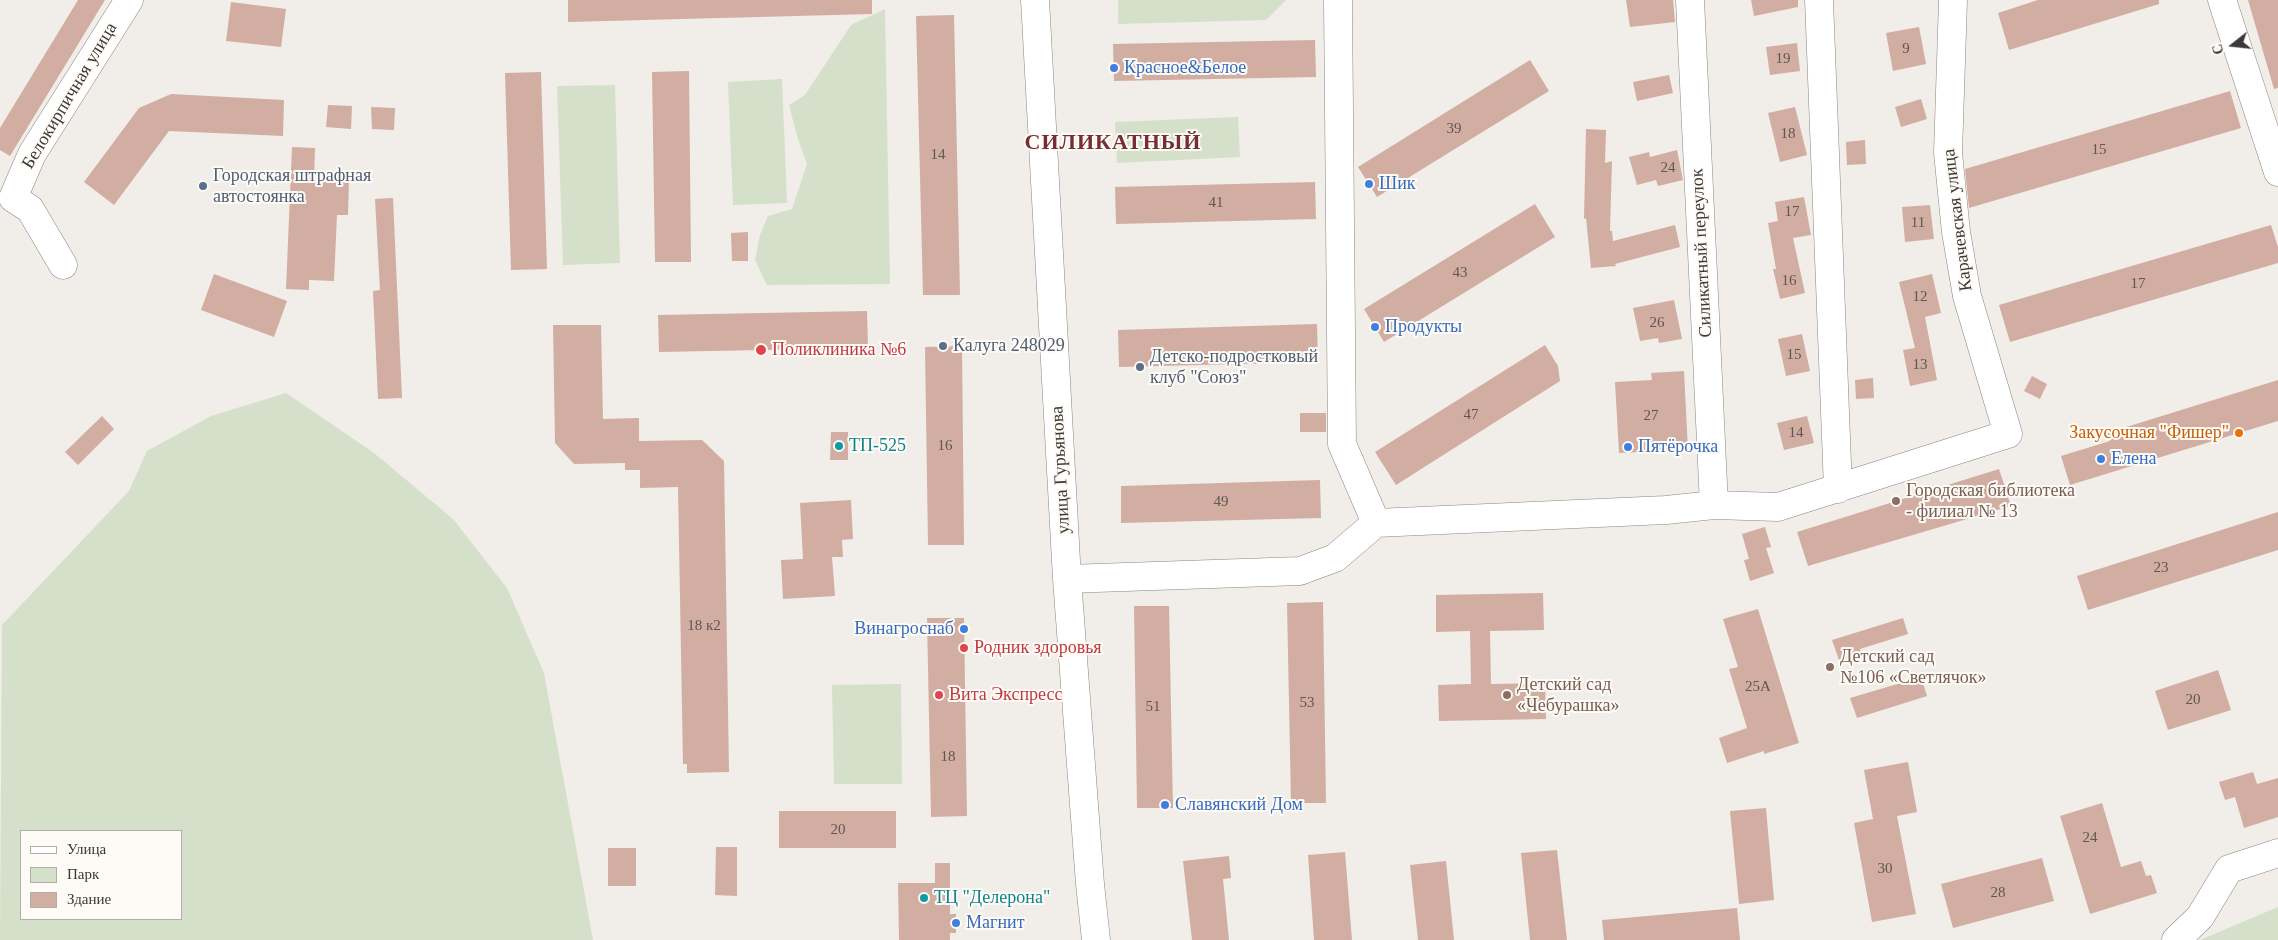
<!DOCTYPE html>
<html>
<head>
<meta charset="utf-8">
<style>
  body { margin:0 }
  #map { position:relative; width:2278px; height:940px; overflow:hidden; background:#f1ede9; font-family:"Times New Roman",serif }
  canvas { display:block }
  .legend { position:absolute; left:20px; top:830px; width:162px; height:90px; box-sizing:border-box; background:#fefbf6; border:1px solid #b0adaa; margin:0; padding:6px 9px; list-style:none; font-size:15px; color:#3a3937 }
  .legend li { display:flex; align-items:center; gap:10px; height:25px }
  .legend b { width:25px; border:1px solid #b0adaa }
  .north { position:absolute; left:2208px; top:20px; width:50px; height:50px; -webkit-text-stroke:4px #fefbf6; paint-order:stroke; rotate:254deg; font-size:14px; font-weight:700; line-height:20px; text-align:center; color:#3a3937 }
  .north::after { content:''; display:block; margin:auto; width:18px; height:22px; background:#3a3937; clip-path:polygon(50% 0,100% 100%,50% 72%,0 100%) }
</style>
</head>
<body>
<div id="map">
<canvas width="2278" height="940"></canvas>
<ul class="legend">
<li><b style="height:6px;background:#fff"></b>Улица</li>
<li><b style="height:14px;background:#d4e0c9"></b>Парк</li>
<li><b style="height:14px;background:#d1aea1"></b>Здание</li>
</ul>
<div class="north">С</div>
</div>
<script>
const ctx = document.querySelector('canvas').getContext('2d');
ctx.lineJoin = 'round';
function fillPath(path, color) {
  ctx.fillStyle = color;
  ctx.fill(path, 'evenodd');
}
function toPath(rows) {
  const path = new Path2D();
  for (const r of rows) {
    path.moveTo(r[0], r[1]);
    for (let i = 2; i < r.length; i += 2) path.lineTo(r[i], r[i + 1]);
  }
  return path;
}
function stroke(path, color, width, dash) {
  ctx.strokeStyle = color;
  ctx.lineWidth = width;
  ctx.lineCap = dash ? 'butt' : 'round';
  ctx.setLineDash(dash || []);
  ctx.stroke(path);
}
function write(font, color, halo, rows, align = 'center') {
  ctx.font = font + ' "Times New Roman",serif';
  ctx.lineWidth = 4;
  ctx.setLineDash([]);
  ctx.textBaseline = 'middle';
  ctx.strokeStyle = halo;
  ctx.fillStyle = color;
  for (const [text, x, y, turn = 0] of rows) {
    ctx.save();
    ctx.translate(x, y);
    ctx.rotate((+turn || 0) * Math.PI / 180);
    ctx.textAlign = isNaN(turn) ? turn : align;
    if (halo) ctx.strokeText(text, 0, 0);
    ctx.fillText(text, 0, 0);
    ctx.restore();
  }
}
const green = toPath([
  [1118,0,1286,0,1266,20,1118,24],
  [885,9,890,284,767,285,755,260,760,235,768,216,792,209,807,164,797,136,789,105,805,95,851,25],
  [782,79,787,203,733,205,728,82],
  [615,85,620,263,563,265,557,86],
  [1238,117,1240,157,1117,163,1115,122],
  [286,393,374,453,453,519,507,588,544,673,593,940,0,940,2,625,129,491,147,451,211,416],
  [21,831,181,831,181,919,21,919],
  [901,684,902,784,834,784,832,685],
  [2278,907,2278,940,2200,940]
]);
const building = toPath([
  [78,0,105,0,10,156,0,150,0,128],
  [568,0,872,0,872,14,568,22],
  [1626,0,1673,0,1675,22,1630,27],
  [1751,0,1798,0,1798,7,1754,16],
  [2038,0,2159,0,2159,4,2009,50,1998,13],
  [2248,0,2278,0,2278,88,2274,89],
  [231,2,286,9,281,47,226,41],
  [954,15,960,295,923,295,916,16],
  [1919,27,1926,64,1893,71,1886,33],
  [1315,40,1316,77,1114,81,1113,44],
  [1797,43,1800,71,1770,75,1766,47],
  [1530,60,1549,91,1377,197,1358,167],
  [689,71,691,262,655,262,652,72],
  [541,72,547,269,511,270,505,73],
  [1669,75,1673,93,1637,101,1633,82],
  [2230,91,2241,128,1969,208,1965,169],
  [171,94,284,100,283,136,169,131,114,205,84,182,139,108],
  [1921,99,1927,119,1901,127,1895,107],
  [328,105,352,106,351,129,326,127],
  [371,107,395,108,394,130,372,129],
  [1795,107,1807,155,1780,162,1768,113],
  [1586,129,1606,130,1605,163,1612,161,1610,231,1612,231,1613,241,1675,225,1680,247,1615,264,1616,266,1591,268,1586,218,1584,219],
  [1865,140,1866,164,1847,165,1846,142],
  [292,147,315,148,314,179,349,181,348,215,337,215,334,281,309,280,309,290,286,289],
  [1677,150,1683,180,1658,186,1656,180,1637,185,1629,157,1649,152,1650,157],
  [1315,182,1316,219,1116,224,1115,187],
  [1804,197,1811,235,1793,238,1805,293,1780,299,1773,269,1776,269,1768,223,1778,221,1775,202],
  [393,198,402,398,378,399,373,291,380,290,375,199],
  [1535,204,1555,237,1384,342,1364,309],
  [1930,205,1934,239,1905,242,1902,207],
  [2271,225,2278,247,2278,263,2010,342,1999,305],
  [748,232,748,261,732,261,731,233],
  [214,274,287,301,274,337,201,310],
  [1932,274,1941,313,1925,317,1937,380,1910,386,1903,350,1915,348,1899,282],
  [1674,300,1682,339,1659,343,1658,338,1640,341,1633,308],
  [867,311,868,348,659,352,658,315],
  [1317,324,1318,362,1119,367,1118,330],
  [553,325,601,325,603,419,639,418,639,441,702,440,724,461,729,772,687,773,687,764,683,764,678,487,640,488,640,470,625,470,625,463,574,464,555,443],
  [1802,334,1810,371,1786,376,1778,339],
  [1545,345,1558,366,1560,381,1396,485,1375,452],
  [962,346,964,545,928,545,925,347],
  [1684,371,1688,450,1619,453,1615,382,1652,380,1651,373],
  [2032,376,2047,384,2040,399,2024,391],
  [1873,378,1874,398,1856,399,1855,380],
  [2278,380,2278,421,2070,485,2061,456,2110,441,2107,433],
  [1300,413,1326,413,1326,432,1300,432],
  [102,416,114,429,78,465,65,452],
  [1807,416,1814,443,1784,450,1777,423],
  [831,432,848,432,848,460,830,460],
  [1999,469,2011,506,1808,566,1797,532],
  [1320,480,1321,518,1121,523,1121,486],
  [851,500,853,539,842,540,843,557,832,557,835,596,783,599,781,560,803,559,800,503],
  [2278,512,2278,550,2088,610,2077,576],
  [1765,527,1771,547,1766,548,1774,573,1750,581,1744,560,1749,559,1742,534],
  [1543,593,1544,630,1490,631,1491,684,1545,683,1546,719,1439,721,1438,685,1471,684,1470,631,1436,632,1436,595],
  [1323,602,1326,803,1291,803,1287,603],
  [1134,606,1169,606,1173,808,1137,808],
  [1758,609,1799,743,1764,754,1764,751,1727,763,1719,738,1747,728,1729,669,1738,667,1723,619],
  [927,618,964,618,967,816,931,817],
  [1903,618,1908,634,1860,649,1861,653,1839,660,1832,640],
  [2218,670,2231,710,2168,730,2155,691],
  [1921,677,1927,696,1857,718,1850,698],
  [1908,762,1917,812,1897,816,1916,914,1872,922,1854,823,1873,819,1864,770],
  [2253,772,2257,784,2278,778,2278,817,2244,828,2235,797,2225,800,2219,782],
  [2102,803,2121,867,2141,861,2146,876,2151,875,2157,893,2090,914,2060,816],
  [1766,808,1774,900,1739,904,1730,811],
  [779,811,896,811,896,848,779,848],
  [716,847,737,847,737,896,715,895],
  [608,848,636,848,636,886,608,886],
  [1557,850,1567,940,1530,940,1521,853],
  [1345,852,1352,940,1314,940,1308,855],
  [1229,856,1231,878,1223,879,1229,940,1192,940,1183,861],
  [2042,858,2054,901,1953,928,1941,884],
  [1446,861,1454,940,1418,940,1410,865],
  [935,863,950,863,950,914,956,914,956,933,950,933,950,940,899,940,898,883,935,883],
  [1737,908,1740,940,1604,940,1602,920]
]);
const minor = toPath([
  [1035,0,1067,579,1090,884,1096,940],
  [1338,0,1342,444,1376,523],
  [1690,0,1714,505],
  [1819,0,1838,489],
  [2222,0,2278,172],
  [63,265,30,209,13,198,32,154,129,0],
  [1067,579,1300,571,1335,558,1376,523,1666,510,1714,505,1778,507,2008,434,1967,296,1956,232,1948,153,1953,0],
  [2176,940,2200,917,2229,869,2278,853]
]);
const markers = [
  [1114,68,5,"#3f7fe0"],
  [1369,184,5,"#3f7fe0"],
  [203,186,5,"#5c6f8a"],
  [1375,327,5,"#3f7fe0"],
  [943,346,5,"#5c6f8a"],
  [761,350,6,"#e0444e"],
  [1140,367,5,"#5c6f8a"],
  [2239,433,5,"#e8710a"],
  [839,446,5,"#0f9aa8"],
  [1628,447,5,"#3f7fe0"],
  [2101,459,5,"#3f7fe0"],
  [1896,501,5,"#8d6e63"],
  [964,629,5,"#3f7fe0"],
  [964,648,5,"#e0444e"],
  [1830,667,5,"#8d6e63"],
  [939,695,5,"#e0444e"],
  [1507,695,5,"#8d6e63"],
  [1165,805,5,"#3f7fe0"],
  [924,898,5,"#0f9aa8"],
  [956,923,5,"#3f7fe0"]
];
const numberNames = [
  ["9",1906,49],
  ["19",1783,59],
  ["39",1454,129],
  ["18",1788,134],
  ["15",2099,150],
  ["14",938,155],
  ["24",1668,168],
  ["41",1216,203],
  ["17",1792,212],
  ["11",1918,223],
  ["43",1460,273],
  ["16",1789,281],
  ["17",2138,284],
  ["12",1920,297],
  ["26",1657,323],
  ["15",1794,355],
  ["13",1920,365],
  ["47",1471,415],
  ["27",1651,416],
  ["14",1796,433],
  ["16",945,446],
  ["49",1221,502],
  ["23",2161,568],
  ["18 к2",704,626],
  ["25А",1758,687],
  ["20",2193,700],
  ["53",1307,703],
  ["51",1153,707],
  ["18",948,757],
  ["20",838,830],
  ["24",2090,838],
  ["30",1885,869],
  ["28",1998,893]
];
const shopNames = [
  ["Красное&Белое",1124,68],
  ["Шик",1379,184],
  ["Продукты",1385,327],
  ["Пятёрочка",1638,447],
  ["Елена",2111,459],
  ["Винагроснаб",954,629,"right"],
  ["Славянский Дом",1175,805],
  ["Магнит",966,923]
];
const streetNames = [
  ["Белокирпичная улица",70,96,-59],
  ["Карачевская улица",1958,220,-97],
  ["Силикатный переулок",1702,253,-93],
  ["улица Гурьянова",1061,470,-93]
];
const serviceNames = [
  ["Городская штрафная",213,176],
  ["автостоянка",213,197],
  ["Калуга 248029",953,346],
  ["Детско-подростковый",1150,357],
  ["клуб \"Союз\"",1150,378]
];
const healthNames = [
  ["Поликлиника №6",772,350],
  ["Родник здоровья",974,648],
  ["Вита Экспресс",949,695]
];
const foodNames = [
  ["Закусочная \"Фишер\"",2229,433]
];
const cultureNames = [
  ["ТП-525",849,446],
  ["ТЦ \"Делерона\"",934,898]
];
const educationNames = [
  ["Городская библиотека",1906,491],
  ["- филиал № 13",1906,512],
  ["Детский сад",1840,657],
  ["№106 «Светлячок»",1840,678],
  ["Детский сад",1517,685],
  ["«Чебурашка»",1517,706]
];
const districtNames = [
  ["СИЛИКАТНЫЙ",1113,143]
];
fillPath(green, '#d4e0c9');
fillPath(building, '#d1aea1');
stroke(minor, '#898682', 29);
stroke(minor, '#fff', 28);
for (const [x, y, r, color] of markers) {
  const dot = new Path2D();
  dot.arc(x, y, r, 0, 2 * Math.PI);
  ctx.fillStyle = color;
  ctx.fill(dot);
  stroke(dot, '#fefbf6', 2);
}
write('15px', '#605652', null, numberNames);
write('18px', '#366cbe', '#fefbf6', shopNames, 'left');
write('18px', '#3a3937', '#fefbf6', streetNames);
write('18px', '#4e5e75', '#fefbf6', serviceNames, 'left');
write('18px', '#be3a42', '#fefbf6', healthNames, 'left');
write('18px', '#c56008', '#fefbf6', foodNames, 'right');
write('18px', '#0d838f', '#fefbf6', cultureNames, 'left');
write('18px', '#785e54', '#fefbf6', educationNames, 'left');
ctx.letterSpacing = '1px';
write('bold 22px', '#752e34', '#fefbf6', districtNames);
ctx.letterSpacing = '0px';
</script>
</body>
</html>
